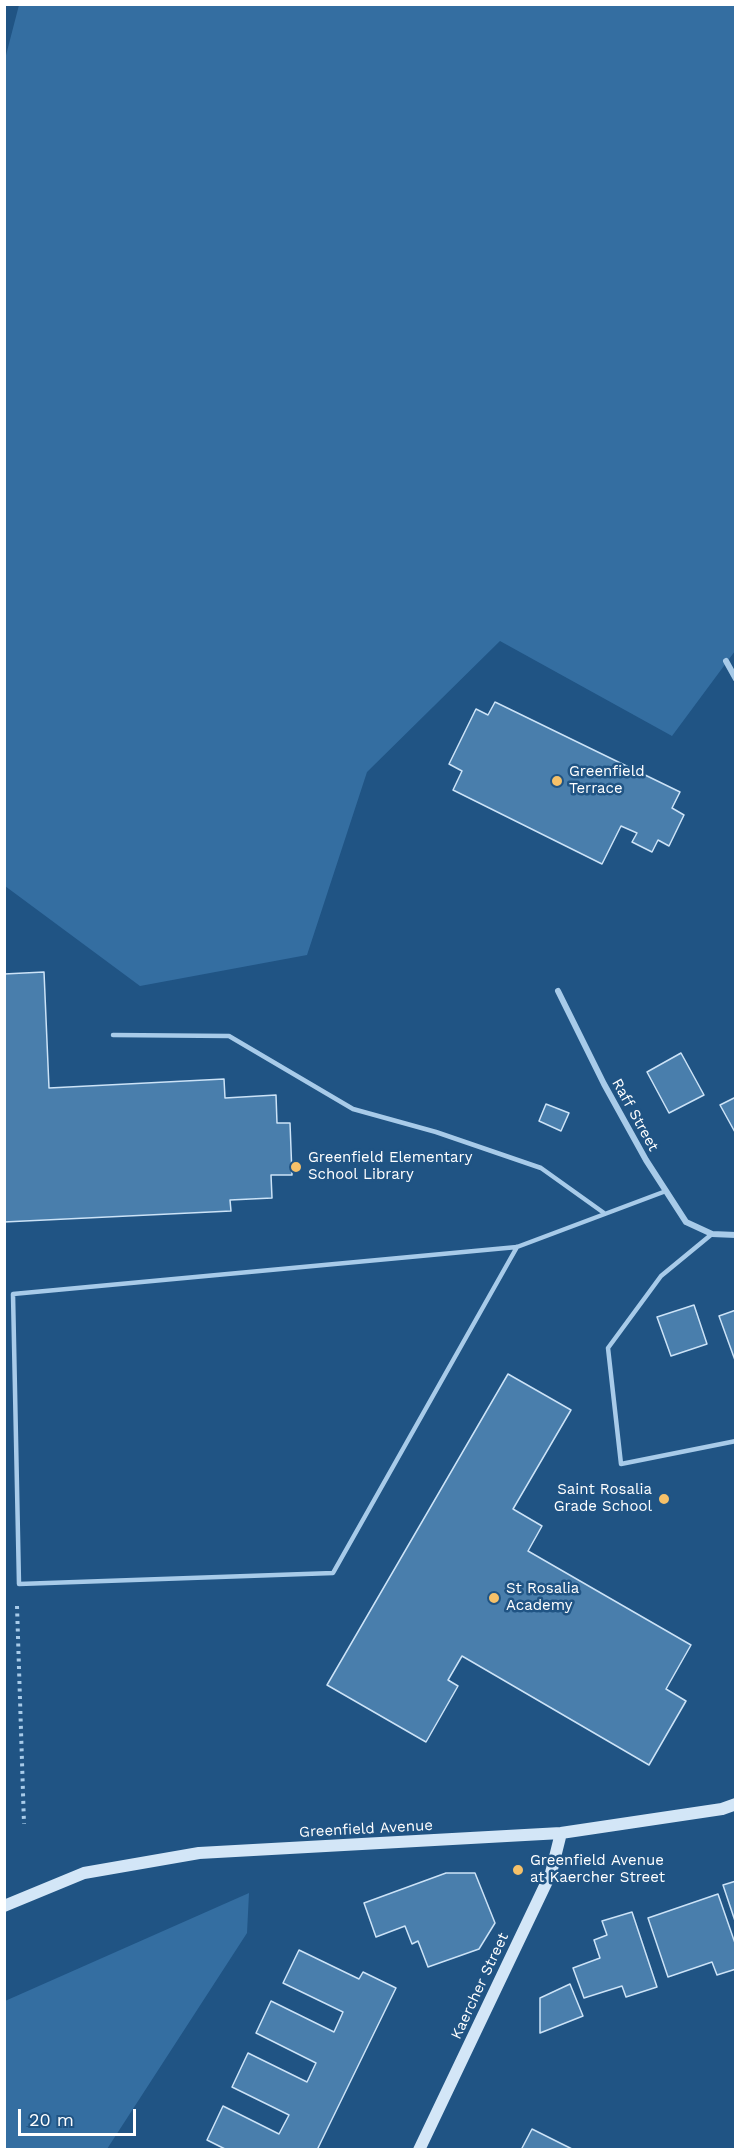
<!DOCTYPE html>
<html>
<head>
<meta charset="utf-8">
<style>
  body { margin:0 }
  #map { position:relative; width:740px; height:2154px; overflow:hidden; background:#205484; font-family:"Work Sans",sans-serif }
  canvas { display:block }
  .frame { position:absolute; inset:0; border:6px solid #fff; pointer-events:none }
  .scale { position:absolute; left:18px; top:2109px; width:118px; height:27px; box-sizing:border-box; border:3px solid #fff; border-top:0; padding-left:8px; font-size:18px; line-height:21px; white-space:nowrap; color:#fff; -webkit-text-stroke:4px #205484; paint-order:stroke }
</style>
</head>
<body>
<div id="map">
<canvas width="740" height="2154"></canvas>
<div class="frame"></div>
<div class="scale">20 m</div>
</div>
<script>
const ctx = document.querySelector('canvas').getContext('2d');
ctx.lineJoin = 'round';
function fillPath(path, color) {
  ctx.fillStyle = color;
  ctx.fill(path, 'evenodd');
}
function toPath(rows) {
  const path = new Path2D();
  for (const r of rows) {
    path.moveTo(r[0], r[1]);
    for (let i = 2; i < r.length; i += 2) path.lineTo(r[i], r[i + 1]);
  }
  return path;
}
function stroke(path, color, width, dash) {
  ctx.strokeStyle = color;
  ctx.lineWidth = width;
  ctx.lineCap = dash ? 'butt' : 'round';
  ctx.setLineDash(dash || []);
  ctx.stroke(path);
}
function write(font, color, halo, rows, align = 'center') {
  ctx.font = font + ' "Work Sans",sans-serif';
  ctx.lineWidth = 5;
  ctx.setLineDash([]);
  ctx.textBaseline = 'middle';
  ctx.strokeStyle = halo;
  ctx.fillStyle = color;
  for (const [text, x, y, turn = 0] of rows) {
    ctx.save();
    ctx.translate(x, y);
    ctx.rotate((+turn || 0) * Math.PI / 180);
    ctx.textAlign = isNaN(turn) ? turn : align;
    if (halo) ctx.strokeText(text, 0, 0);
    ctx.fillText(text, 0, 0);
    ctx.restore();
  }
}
const green = toPath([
  [19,5,735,5,735,651,672,736,500,641,367,772,307,955,140,986,5,886,4,63],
  [249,1893,247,1933,107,2149,5,2149,5,2001]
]);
const building = toPath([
  [495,702,680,792,672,808,684,815,669,846,658,840,652,852,632,842,637,833,621,826,602,864,453,790,462,771,449,764,476,709,488,715,495,702],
  [44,972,49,1088,224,1079,225,1098,276,1095,277,1123,290,1123,292,1175,271,1175,272,1198,230,1200,231,1211,4,1222,4,974,44,972],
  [681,1053,704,1095,669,1113,647,1072,681,1053],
  [736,1097,736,1134,720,1105,736,1097],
  [546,1104,569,1113,561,1131,539,1121,546,1104],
  [694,1305,707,1344,671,1356,657,1317,694,1305],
  [736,1310,736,1363,719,1316,736,1310],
  [508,1374,571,1410,513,1509,542,1526,528,1551,691,1645,666,1689,686,1701,649,1765,462,1656,448,1680,458,1686,426,1742,327,1685,508,1374],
  [446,1873,475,1873,495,1923,479,1949,428,1967,418,1941,412,1944,405,1926,376,1937,364,1903,446,1873],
  [736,1881,736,1924,723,1885,736,1881],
  [718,1894,736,1946,736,1969,717,1975,712,1962,668,1977,648,1918,718,1894],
  [632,1912,657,1987,626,1997,622,1986,584,1998,573,1968,600,1958,594,1940,607,1935,602,1921,632,1912],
  [299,1950,359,1979,363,1972,396,1988,317,2150,227,2150,207,2140,223,2106,279,2134,289,2115,232,2087,248,2053,307,2082,316,2063,256,2033,271,2001,334,2032,343,2012,283,1983,299,1950],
  [570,1984,583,2016,540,2033,540,1998,570,1984],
  [532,2129,574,2150,521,2150,532,2129]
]);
const path = toPath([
  [17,1606,24,1824]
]);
const lane = toPath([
  [113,1035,229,1036,353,1109,436,1132,541,1168,604,1213],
  [712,1234,661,1276,608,1348,621,1464,736,1441],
  [517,1247,333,1573,19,1584,13,1294,517,1247,666,1191]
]);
const street = toPath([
  [726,661,736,679],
  [558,991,604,1084,646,1160,686,1222,712,1234,736,1235]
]);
const secondary = toPath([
  [4,1906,84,1873,199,1853,561,1833,722,1809,736,1804],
  [419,2150,551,1873,561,1833]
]);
const markers = [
  [557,781,6,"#f6c169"],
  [296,1167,6,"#f6c169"],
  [664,1499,6,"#f6c169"],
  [494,1598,6,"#f6c169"],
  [518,1870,6,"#f6c169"]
];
const poiNames = [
  ["Greenfield",569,772],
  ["Terrace",569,789],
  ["Greenfield Elementary",308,1158],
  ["School Library",308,1175],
  ["Saint Rosalia",652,1490,"right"],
  ["Grade School",652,1507,"right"],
  ["St Rosalia",506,1589],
  ["Academy",506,1606],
  ["Greenfield Avenue",530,1861],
  ["at Kaercher Street",530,1878]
];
const streetNames = [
  ["Raff Street",635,1115,61],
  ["Greenfield Avenue",366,1829,-3],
  ["Kaercher Street",480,1986,-65]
];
fillPath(green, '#346ea1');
fillPath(building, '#497eac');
stroke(building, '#cce3f7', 1.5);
stroke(path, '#a8cbe9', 4, [3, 4.5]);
stroke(lane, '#a8cbe9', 4.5);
stroke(street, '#a8cbe9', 6);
stroke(secondary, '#d3e6f7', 12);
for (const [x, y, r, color] of markers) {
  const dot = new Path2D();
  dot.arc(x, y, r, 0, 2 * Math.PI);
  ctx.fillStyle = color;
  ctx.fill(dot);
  stroke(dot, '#205484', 2);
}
write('15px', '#fff', '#205484', poiNames, 'left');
write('15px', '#fff', '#205484', streetNames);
</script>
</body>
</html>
